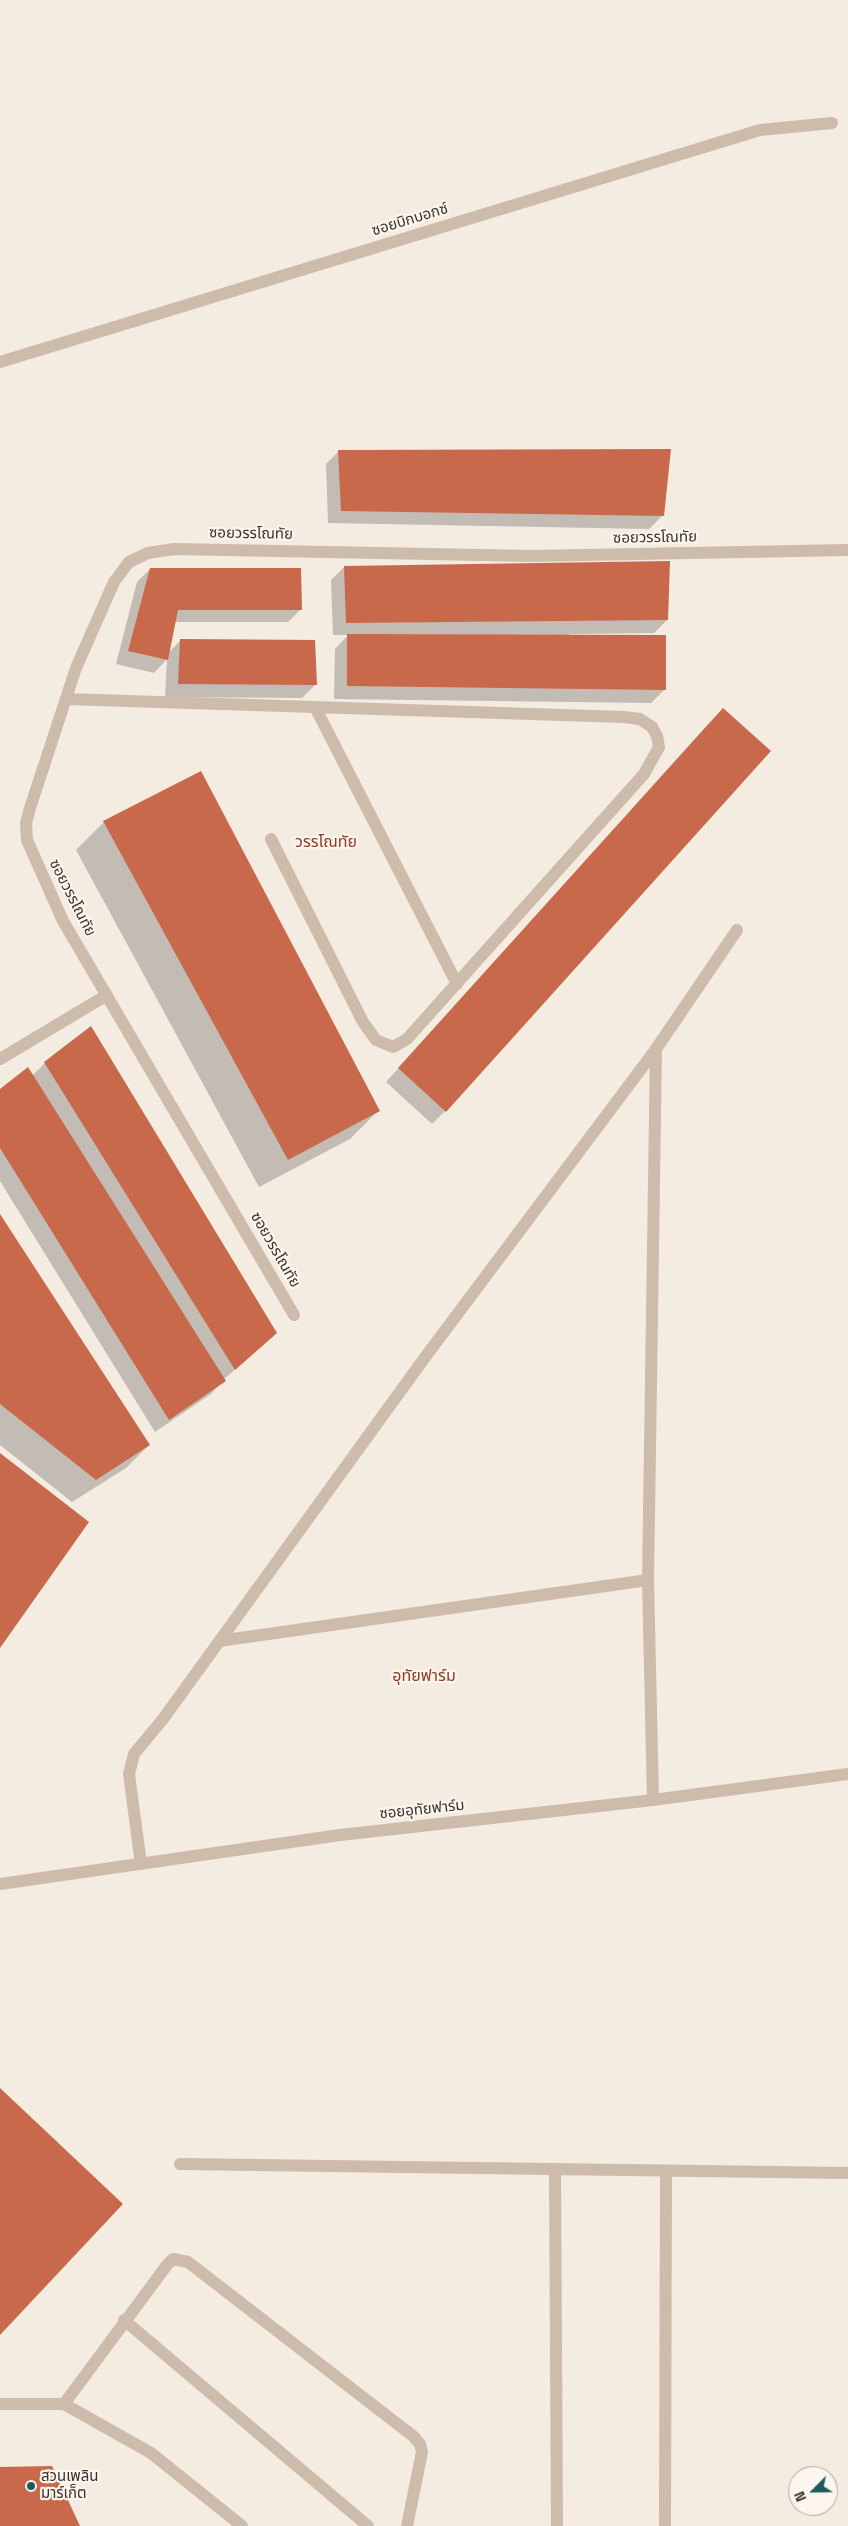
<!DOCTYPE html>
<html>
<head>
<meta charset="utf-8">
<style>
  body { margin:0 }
  #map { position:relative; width:848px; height:2526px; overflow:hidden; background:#f4ebe1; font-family:"Space Grotesk",sans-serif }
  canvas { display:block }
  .north { position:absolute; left:788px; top:2466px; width:50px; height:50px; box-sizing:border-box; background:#fbf5ee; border:1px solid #aea6a0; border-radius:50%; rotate:247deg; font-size:14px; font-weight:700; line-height:20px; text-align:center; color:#3b302b }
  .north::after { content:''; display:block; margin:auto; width:18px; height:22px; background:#1f5a5e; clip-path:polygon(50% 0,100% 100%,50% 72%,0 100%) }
</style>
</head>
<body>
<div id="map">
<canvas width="848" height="2526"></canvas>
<div class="north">N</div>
</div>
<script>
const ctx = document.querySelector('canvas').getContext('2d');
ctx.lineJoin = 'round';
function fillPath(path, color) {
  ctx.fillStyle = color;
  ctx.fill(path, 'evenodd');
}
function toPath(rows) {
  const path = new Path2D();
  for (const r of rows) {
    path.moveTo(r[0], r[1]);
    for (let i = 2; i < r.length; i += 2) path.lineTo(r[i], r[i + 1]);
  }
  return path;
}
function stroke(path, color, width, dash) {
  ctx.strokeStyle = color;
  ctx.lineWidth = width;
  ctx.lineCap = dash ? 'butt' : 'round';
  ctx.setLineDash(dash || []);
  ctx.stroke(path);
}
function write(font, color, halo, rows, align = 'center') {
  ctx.font = font + ' "Space Grotesk","Noto Sans Thai",sans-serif';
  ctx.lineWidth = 4.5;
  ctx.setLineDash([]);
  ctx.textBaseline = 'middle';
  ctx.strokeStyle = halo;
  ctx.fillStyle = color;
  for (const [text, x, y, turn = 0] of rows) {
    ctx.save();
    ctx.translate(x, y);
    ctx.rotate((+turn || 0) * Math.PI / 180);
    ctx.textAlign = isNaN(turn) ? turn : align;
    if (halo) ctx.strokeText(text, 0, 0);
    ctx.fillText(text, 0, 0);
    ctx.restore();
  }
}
const shadow = toPath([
  [339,451,662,516,649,529,328,523,326,464],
  [344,567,667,620,654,633,569,634,569,636,664,690,651,703,334,699,335,649,348,635,333,635,331,580],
  [150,569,301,609,288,622,174,622,168,653,180,641,315,685,302,698,165,697,167,659,154,673,116,664,137,582],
  [710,722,445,1111,432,1124,386,1082],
  [104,822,378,1111,350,1139,259,1187,76,850],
  [45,1063,276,1333,223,1380,211,1394,155,1432,0,1181,0,1090,32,1076],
  [0,1216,149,1445,126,1468,72,1502,0,1445]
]);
const building = toPath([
  [671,449,664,516,341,511,338,450],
  [670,561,668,620,346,623,344,566],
  [150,568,301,568,302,610,178,610,168,660,128,651],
  [347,634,666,635,666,690,347,686],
  [180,639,315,640,317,685,178,684],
  [723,708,771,751,446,1112,398,1068],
  [201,771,380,1111,288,1160,103,821],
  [91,1026,277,1333,235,1370,44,1062],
  [28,1067,226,1381,169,1420,0,1148,0,1089],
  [0,1214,150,1445,96,1480,0,1404],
  [0,1453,89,1522,0,1648],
  [0,2088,123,2204,0,2335],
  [52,2466,80,2526,0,2526,0,2467]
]);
const service = toPath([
  [0,362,760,130,832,123],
  [124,2320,368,2526],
  [0,2404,64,2404,151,2453,242,2526],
  [64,2404,167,2265,173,2259,188,2262,413,2436,420,2444,422,2452,407,2526]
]);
const minor = toPath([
  [66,699,624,717,640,719,652,727,657,736,659,747,644,774,407,1039,393,1047,376,1040,363,1022,271,839],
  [315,707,457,984],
  [0,1059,107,995],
  [294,1315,63,921,27,840,26,823,30,808,76,668,114,582,129,562,148,553,174,549,531,556,848,550],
  [219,1641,648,1580],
  [653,1800,648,1580,656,1049],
  [141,1864,129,1774,134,1754,163,1719,423,1360,656,1049,737,930],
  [0,1884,340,1835,653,1800,848,1774],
  [180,2164,848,2173],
  [555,2170,557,2526],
  [665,2526,666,2172]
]);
const markers = [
  [31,2486,5,"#1f5a5e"]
];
const streetNames = [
  ["ซอยบิกบอกซ์",410,220,-17],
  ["ซอยวรรโณทัย",251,534,1],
  ["ซอยวรรโณทัย",655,538,-1],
  ["ซอยวรรโณทัย",72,898,63],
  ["ซอยวรรโณทัย",275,1250,60],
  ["ซอยอุทัยฟาร์ม",422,1810,-6]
];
const poiNames = [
  ["สวนเพลิน",41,2477],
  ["มาร์เก็ต",41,2494]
];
const neighbourhoodNames = [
  ["วรรโณทัย",326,843],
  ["อุทัยฟาร์ม",424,1677]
];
fillPath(shadow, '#0003');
fillPath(building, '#c8694b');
stroke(service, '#cdbbac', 12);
stroke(minor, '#cdbbac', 12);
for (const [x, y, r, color] of markers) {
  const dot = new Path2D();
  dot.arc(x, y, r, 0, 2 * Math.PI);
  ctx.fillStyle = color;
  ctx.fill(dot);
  stroke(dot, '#fbf5ee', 2);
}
write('15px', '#3b302b', '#fbf5ee', streetNames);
write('15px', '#3b302b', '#fbf5ee', poiNames, 'left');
write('16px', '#8c3b22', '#fbf5ee', neighbourhoodNames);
</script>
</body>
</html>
